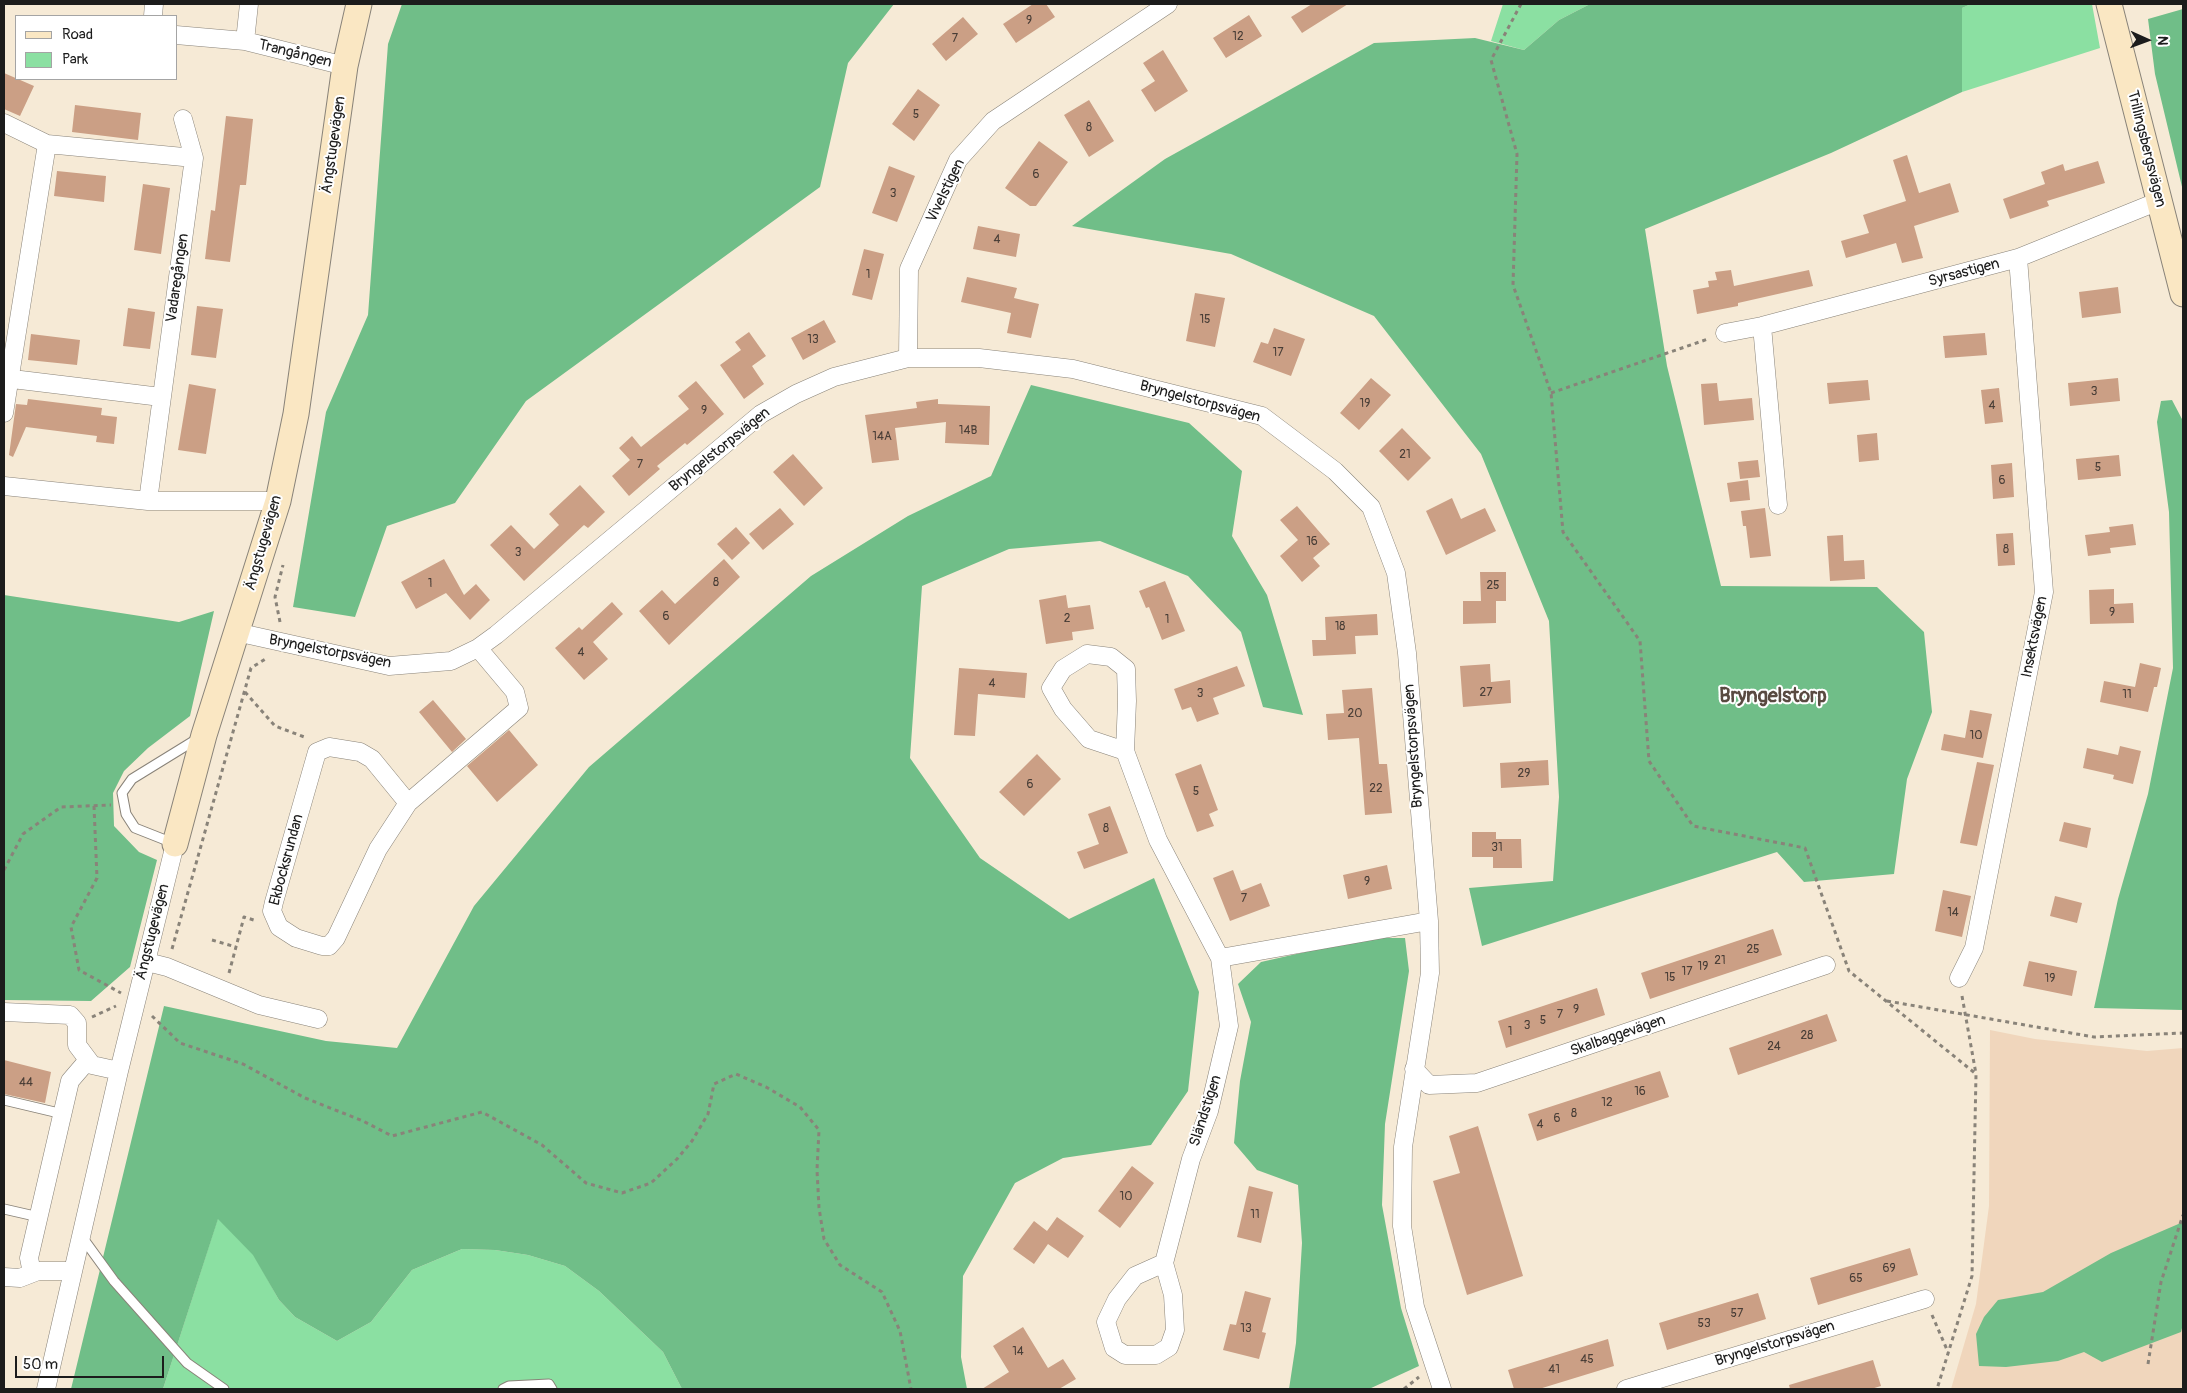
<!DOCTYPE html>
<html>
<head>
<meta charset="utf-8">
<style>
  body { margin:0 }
  #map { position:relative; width:2187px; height:1393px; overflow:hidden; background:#f6ead6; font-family:Pangolin,sans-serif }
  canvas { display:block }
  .frame { position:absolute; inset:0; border:5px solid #1c1c1c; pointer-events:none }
  .legend { position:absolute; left:15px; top:15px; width:162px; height:65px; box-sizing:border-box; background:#fff; border:1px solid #a4a4a4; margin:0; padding:6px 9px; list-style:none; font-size:15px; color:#1c1c1c }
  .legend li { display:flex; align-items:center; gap:10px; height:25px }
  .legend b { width:25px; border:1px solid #a4a4a4 }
  .north { position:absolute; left:2122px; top:15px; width:50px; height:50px; -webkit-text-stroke:4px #fff; paint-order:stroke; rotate:92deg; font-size:14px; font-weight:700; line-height:20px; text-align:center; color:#1c1c1c }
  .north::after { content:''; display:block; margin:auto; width:18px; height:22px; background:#1c1c1c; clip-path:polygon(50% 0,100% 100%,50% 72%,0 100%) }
  .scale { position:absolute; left:15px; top:1356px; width:149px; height:22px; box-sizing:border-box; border:2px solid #1c1c1c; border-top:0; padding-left:6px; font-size:15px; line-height:18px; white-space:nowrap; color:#1c1c1c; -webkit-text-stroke:4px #fff; paint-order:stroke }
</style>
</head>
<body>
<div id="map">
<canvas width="2187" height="1393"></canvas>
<div class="frame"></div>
<ul class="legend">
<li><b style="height:6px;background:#fae7c3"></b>Road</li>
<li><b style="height:14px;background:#8be0a2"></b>Park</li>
</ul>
<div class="north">N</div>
<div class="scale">50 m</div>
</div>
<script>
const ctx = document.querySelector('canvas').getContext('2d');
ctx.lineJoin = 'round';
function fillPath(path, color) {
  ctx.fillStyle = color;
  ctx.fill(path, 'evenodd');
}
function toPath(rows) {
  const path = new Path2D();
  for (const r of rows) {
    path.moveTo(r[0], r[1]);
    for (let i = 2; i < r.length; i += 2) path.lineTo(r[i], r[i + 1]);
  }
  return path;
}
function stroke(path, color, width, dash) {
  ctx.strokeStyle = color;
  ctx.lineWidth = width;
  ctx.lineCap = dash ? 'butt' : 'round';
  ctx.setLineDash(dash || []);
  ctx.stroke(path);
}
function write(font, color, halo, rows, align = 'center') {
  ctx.font = font + ' Pangolin,sans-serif';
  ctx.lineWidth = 4;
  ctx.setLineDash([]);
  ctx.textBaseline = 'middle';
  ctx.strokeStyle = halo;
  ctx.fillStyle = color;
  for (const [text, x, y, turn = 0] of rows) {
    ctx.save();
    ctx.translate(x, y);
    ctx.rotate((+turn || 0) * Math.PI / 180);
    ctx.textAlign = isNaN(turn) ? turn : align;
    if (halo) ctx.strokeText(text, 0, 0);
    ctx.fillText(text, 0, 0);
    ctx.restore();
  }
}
const built = toPath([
  [1990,1030,2035,1039,2147,1051,2183,1048,2183,1389,1951,1389,1976,1304,1989,1206]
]);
const green = toPath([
  [1503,4,1590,4,1559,20,1524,50,1491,41],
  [1971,4,2092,4,2100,48,1962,92,1962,8],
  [218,1218,254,1255,279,1300,295,1317,337,1341,371,1322,412,1270,462,1249,495,1250,528,1255,565,1266,599,1291,663,1352,682,1389,163,1389]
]);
const forest = toPath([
  [402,4,894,4,848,63,820,187,526,401,455,503,387,526,355,617,293,607,326,412,368,315,388,44],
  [1590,4,1971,4,1962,8,1962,92,1831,153,1645,229,1667,366,1721,586,1877,587,1924,632,1932,712,1907,779,1894,874,1804,882,1777,852,1482,946,1469,888,1553,881,1559,797,1549,621,1481,454,1374,316,1231,254,1072,226,1165,159,1374,43,1475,38,1524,50,1559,20],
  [2183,9,2183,191,2155,74,2148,19],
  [1031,385,1189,423,1242,471,1232,536,1267,595,1303,715,1263,707,1241,632,1188,576,1100,541,1009,549,922,586,910,758,980,858,1069,919,1154,878,1199,992,1188,1091,1151,1145,1063,1158,1015,1183,963,1276,961,1357,967,1389,682,1389,663,1352,599,1291,565,1266,528,1255,495,1250,462,1249,412,1270,371,1322,337,1341,295,1317,279,1300,253,1255,218,1219,163,1389,71,1389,164,1006,326,1041,397,1048,474,906,589,767,811,576,908,516,991,476],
  [2172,400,2183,421,2183,1010,2094,1008,2118,899,2148,794,2173,668,2169,512,2157,422,2161,401],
  [4,595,179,622,214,611,190,716,148,748,124,771,113,793,114,826,139,852,157,860,130,967,91,1001,4,1000],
  [1367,938,1405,938,1409,971,1385,1124,1382,1205,1401,1308,1419,1366,1369,1389,1289,1389,1296,1343,1302,1243,1298,1185,1257,1170,1234,1143,1240,1081,1251,1022,1238,984,1261,962],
  [2183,1222,2183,1324,2181,1332,2102,1362,2084,1352,2058,1361,2006,1367,1979,1366,1976,1334,1984,1317,1998,1300,2043,1292,2111,1253]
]);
const building = toPath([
  [1033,4,1046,4,1055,17,1016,43,1003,24],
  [1312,4,1348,4,1302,33,1291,17],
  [1249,15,1262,36,1226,58,1213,38],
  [963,17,978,34,946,61,932,44],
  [1163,50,1188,91,1155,112,1141,90,1155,81,1143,63],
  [4,73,34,86,20,116,4,109],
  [918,89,940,105,914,141,892,124],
  [1089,100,1114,141,1089,157,1064,115],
  [75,105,141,113,138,140,72,132],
  [226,116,253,119,246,185,240,185,230,262,205,259,211,210,215,211],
  [1039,141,1068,162,1036,206,1030,206,1005,188],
  [1907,155,1919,193,1950,183,1959,212,1914,226,1923,258,1902,263,1896,243,1846,258,1841,241,1869,233,1863,215,1906,201,1893,160],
  [2098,161,2105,183,2047,201,2049,206,2010,219,2003,199,2045,184,2041,172,2063,164,2065,171],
  [889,166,915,176,897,222,872,213],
  [57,171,106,176,104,202,54,196],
  [143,184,170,188,161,254,134,250],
  [978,226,1020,234,1016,257,973,249],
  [864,249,884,254,872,300,852,295],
  [1731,270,1734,286,1809,270,1813,286,1738,303,1738,306,1697,314,1693,290,1709,287,1708,281,1717,280,1715,272],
  [967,277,1017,288,1014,298,1039,304,1031,338,1007,333,1011,313,961,302],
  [2118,287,2121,313,2082,318,2079,292],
  [1195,293,1225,298,1215,347,1186,341],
  [197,306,223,309,216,358,191,355],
  [128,308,155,312,150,349,123,346],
  [824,320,836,342,803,360,791,338],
  [1274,328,1305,339,1291,376,1253,362,1261,342,1268,344],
  [749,332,766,356,752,366,764,384,744,399,720,365,741,350,735,342],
  [1985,333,1987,355,1945,358,1943,336],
  [31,334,80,340,77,365,28,360],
  [1371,378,1391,395,1359,430,1340,413],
  [2118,378,2120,401,2070,406,2068,383],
  [1868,380,1870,400,1829,404,1827,383],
  [696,381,724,414,687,445,685,443,657,466,660,469,629,496,612,476,630,460,619,448,632,436,641,447,689,409,678,396],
  [1717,383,1719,401,1752,398,1754,420,1704,425,1701,384],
  [189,384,216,389,206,454,178,450],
  [1999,388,2003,422,1985,424,1981,390],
  [28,399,102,408,101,415,117,417,114,444,96,442,97,436,26,427,13,457,9,455,16,404,27,405],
  [938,399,938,404,990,406,989,445,945,443,946,422,895,428,899,460,872,463,865,415,917,408,916,402],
  [1402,428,1431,458,1408,481,1379,451],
  [1877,433,1879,460,1859,462,1857,435],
  [793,454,823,488,804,506,773,472],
  [2119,455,2121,476,2078,480,2076,459],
  [1758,460,1760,477,1740,479,1738,462],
  [2012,463,2014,497,1993,499,1991,465],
  [1748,480,1750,500,1730,502,1727,483],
  [580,485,605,512,588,528,584,525,524,581,490,545,511,525,534,549,559,525,549,514],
  [1452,498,1461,519,1485,508,1496,531,1446,555,1426,511],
  [1297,506,1330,544,1313,558,1320,566,1302,582,1280,556,1298,540,1280,520],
  [780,508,794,524,763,550,749,534],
  [1765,508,1771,556,1750,558,1746,526,1743,526,1741,511],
  [2133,524,2136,545,2110,548,2111,553,2088,556,2085,535,2110,532,2109,527],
  [736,527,750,543,732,560,717,544],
  [2013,533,2015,565,1998,566,1996,534],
  [1843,535,1844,561,1864,560,1865,579,1830,581,1827,536],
  [444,559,464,595,476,584,490,600,470,620,446,593,416,609,401,582],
  [724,559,740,577,669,645,639,611,662,590,675,604],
  [1480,572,1506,572,1506,601,1496,601,1496,623,1463,624,1463,601,1481,601],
  [1165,581,1185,631,1162,640,1149,607,1146,608,1139,591],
  [2114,589,2114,604,2133,603,2134,623,2090,624,2089,590],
  [1066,595,1068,608,1090,605,1094,629,1072,632,1073,640,1046,644,1039,600],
  [612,602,623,614,593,642,608,659,584,680,555,648,579,627,582,630],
  [1377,614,1378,635,1355,636,1356,654,1313,656,1312,640,1326,640,1325,617],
  [2140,663,2161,668,2157,687,2154,687,2148,712,2100,702,2104,681,2135,687],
  [1490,664,1491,682,1510,680,1511,703,1463,707,1460,666],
  [1237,666,1245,686,1213,698,1219,714,1197,722,1191,707,1182,710,1174,689],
  [959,668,1027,673,1025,698,978,694,975,736,954,735],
  [1372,688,1379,764,1387,764,1392,813,1365,815,1359,738,1328,740,1326,714,1344,713,1342,690],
  [433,700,466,739,452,752,419,712],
  [1970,710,1992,714,1983,758,1941,750,1944,734,1965,738],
  [509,730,538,765,497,802,467,766],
  [2120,746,2141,751,2133,784,2113,779,2114,775,2083,768,2087,748,2118,755],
  [1037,754,1061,779,1024,816,999,792],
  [1548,760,1549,785,1501,788,1500,763],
  [1977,762,1994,765,1977,846,1960,843],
  [1201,764,1218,810,1209,814,1214,826,1197,832,1175,774],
  [1110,806,1128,853,1084,869,1077,852,1099,844,1088,814],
  [2064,822,2091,828,2087,848,2059,841],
  [1472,832,1496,832,1496,839,1521,839,1522,868,1493,868,1493,857,1472,857],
  [1387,865,1392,889,1348,899,1343,875],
  [1233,870,1241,891,1261,883,1270,906,1230,921,1213,878],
  [1943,890,1971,896,1962,937,1935,931],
  [2055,896,2082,903,2077,923,2050,916],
  [1773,929,1782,955,1650,999,1641,973],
  [2029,961,2077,971,2072,996,2023,986],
  [1597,988,1605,1015,1506,1048,1498,1021],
  [1827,1014,1837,1041,1738,1075,1729,1048],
  [4,1060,51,1072,45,1103,4,1094],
  [1660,1071,1669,1097,1537,1141,1528,1114],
  [1478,1126,1523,1276,1467,1295,1433,1181,1460,1173,1449,1136],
  [1132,1166,1154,1183,1120,1228,1098,1211],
  [1249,1186,1273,1192,1261,1243,1237,1237],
  [1057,1217,1084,1236,1068,1258,1048,1244,1034,1264,1013,1249,1034,1221,1047,1231],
  [1910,1248,1918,1275,1818,1305,1810,1278],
  [1245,1291,1271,1298,1262,1332,1266,1333,1259,1359,1223,1350,1230,1324,1236,1325],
  [1758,1293,1766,1319,1667,1350,1659,1323],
  [1023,1327,1048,1368,1063,1359,1076,1379,1059,1389,982,1389,1009,1372,993,1346],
  [1608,1339,1614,1366,1539,1389,1514,1389,1508,1370],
  [1873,1360,1881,1386,1871,1389,1790,1389,1789,1385]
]);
const path = toPath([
  [1521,4,1491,60,1517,154,1513,285,1551,393,1563,532,1640,641,1649,761,1693,826,1805,848,1849,971,1976,1074,1972,1276,1937,1389],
  [1551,393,1708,339],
  [280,622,275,597,283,565],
  [245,692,275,726,307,738],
  [94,806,97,878,71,927,79,970,121,993],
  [4,870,23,834,61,807,111,805],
  [212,940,236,947],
  [172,949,251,668,267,658],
  [229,973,244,917,257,921],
  [1962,996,1976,1074],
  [1887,1001,2094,1037,2183,1033],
  [152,1016,180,1043,243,1064,305,1098,363,1121,392,1136,482,1112,542,1145,586,1183,622,1193,651,1183,677,1159,692,1141,708,1114,714,1084,736,1074,766,1087,800,1107,819,1130,817,1170,819,1208,824,1239,840,1265,882,1292,900,1331,911,1389],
  [92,1017,116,1006],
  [1932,1315,1948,1352],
  [2148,1364,2161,1282,2183,1215],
  [1404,1389,1419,1377]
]);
const lane = toPath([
  [173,843,135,828,126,814,122,793,132,779,197,739],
  [4,1100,63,1114],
  [4,1209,39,1217],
  [82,1237,114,1281,187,1363,224,1389],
  [503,1389,509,1386,549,1384,552,1389]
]);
const street = toPath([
  [153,16,154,4],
  [176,35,245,41,345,66],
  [245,41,249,4],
  [4,123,47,144],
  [1762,326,1778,505],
  [1725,333,1762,326,2018,258,2159,201],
  [908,358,909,269,958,160,993,121,1168,4],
  [4,378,161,397],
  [4,413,47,144,194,158],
  [4,486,148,501,278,501],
  [148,501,194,158,183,119],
  [236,632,389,666,451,661,478,648,496,635,761,414,796,394,834,377,908,358,979,358,1073,369,1262,416,1335,471,1371,507,1396,573,1407,653,1429,921,1430,973,1403,1147,1402,1226,1415,1307,1442,1389],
  [1125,751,1089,739,1063,709,1051,688,1063,669,1087,654,1111,657,1126,669,1127,701,1125,751,1158,840,1220,958,1229,1026,1209,1111,1191,1159,1164,1263,1173,1295,1175,1330,1169,1347,1156,1355,1125,1355,1114,1348,1106,1322,1117,1299,1135,1276,1164,1263],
  [408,803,378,849,336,938,329,946,322,946,296,938,279,927,272,911,274,902,317,752,329,747,360,752,372,759,408,803,519,708,515,692,478,648],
  [1220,958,1429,921],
  [147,962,167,967,259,1005,318,1019],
  [1959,978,1974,948,2044,592,2018,258],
  [4,1012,70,1015,77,1023,77,1045,92,1065,119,1071],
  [1414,1069,1429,1085,1477,1083,1826,965],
  [32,1273,29,1258,70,1081,88,1060],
  [4,1277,20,1278,38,1271,73,1271],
  [46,1389,119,1071,175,844],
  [1626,1389,1925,1299]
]);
const secondary = toPath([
  [2109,4,2183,294],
  [175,844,204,735,278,501,296,414,345,66,359,4]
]);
const numberNames = [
  ["9",1029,21],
  ["12",1238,37],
  ["7",955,39],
  ["5",916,115],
  ["8",1089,128],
  ["6",1036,175],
  ["3",893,194],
  ["4",997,240],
  ["1",868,275],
  ["15",1205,320],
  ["13",813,340],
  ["17",1278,353],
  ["3",2094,392],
  ["19",1365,404],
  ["4",1992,406],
  ["9",704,411],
  ["14B",968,431],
  ["14A",882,437],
  ["21",1405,455],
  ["7",640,465],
  ["5",2098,468],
  ["6",2002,481],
  ["16",1312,542],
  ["8",2006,550],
  ["3",518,553],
  ["8",716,583],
  ["1",430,584],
  ["25",1493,586],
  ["9",2112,613],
  ["6",666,617],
  ["2",1067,619],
  ["1",1167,620],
  ["18",1340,627],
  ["4",581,653],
  ["4",992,684],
  ["27",1486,693],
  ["3",1200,694],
  ["11",2127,695],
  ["20",1355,714],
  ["10",1976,736],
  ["29",1524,774],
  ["6",1030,785],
  ["22",1376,789],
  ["5",1196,792],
  ["8",1106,829],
  ["31",1497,848],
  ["9",1367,882],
  ["7",1244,899],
  ["14",1953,913],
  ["25",1753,950],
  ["21",1720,961],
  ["19",1703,967],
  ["17",1687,972],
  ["15",1670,978],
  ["19",2050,979],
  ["9",1576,1010],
  ["7",1560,1015],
  ["5",1543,1021],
  ["3",1527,1026],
  ["1",1510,1032],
  ["28",1807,1036],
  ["24",1774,1047],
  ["44",26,1083],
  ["16",1640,1092],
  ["12",1607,1103],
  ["8",1574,1114],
  ["6",1557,1119],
  ["4",1540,1125],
  ["10",1126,1197],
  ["11",1255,1215],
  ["69",1889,1269],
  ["65",1856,1279],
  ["57",1737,1314],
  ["53",1704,1324],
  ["13",1246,1329],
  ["14",1018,1352],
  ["45",1587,1360],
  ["41",1554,1370]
];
const streetNames = [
  ["Trangången",295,54,14],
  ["Ängstugevägen",334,145,-82],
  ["Trillingsbergsvägen",2146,149,76],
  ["Vivelstigen",946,191,-64],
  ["Syrsastigen",1964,273,-15],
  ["Vadaregången",178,278,-82],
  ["Bryngelstorpsvägen",1200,402,15],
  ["Bryngelstorpsvägen",720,450,-39],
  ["Ängstugevägen",264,543,-74],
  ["Insektsvägen",2035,637,-79],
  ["Bryngelstorpsvägen",330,652,11],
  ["Bryngelstorpsvägen",1414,746,-94],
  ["Ekbocksrundan",287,860,-75],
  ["Ängstugevägen",153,932,-76],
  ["Skalbaggevägen",1618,1036,-19],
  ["Sländstigen",1206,1111,-72],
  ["Bryngelstorpsvägen",1775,1344,-17]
];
const districtNames = [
  ["Bryngelstorp",1773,697]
];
fillPath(built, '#f0d6bc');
fillPath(green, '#8be0a2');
fillPath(forest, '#70be88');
fillPath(building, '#cb9f85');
stroke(lane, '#898379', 11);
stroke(street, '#898379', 19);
stroke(secondary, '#898379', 27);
stroke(path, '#898379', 3, [4, 4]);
stroke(lane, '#fff', 9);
stroke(street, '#fff', 18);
stroke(secondary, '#fae7c3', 25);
write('12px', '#483d36', null, numberNames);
write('15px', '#1c1c1c', '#fff', streetNames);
write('bold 20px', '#594a41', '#fff', districtNames);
</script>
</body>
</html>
